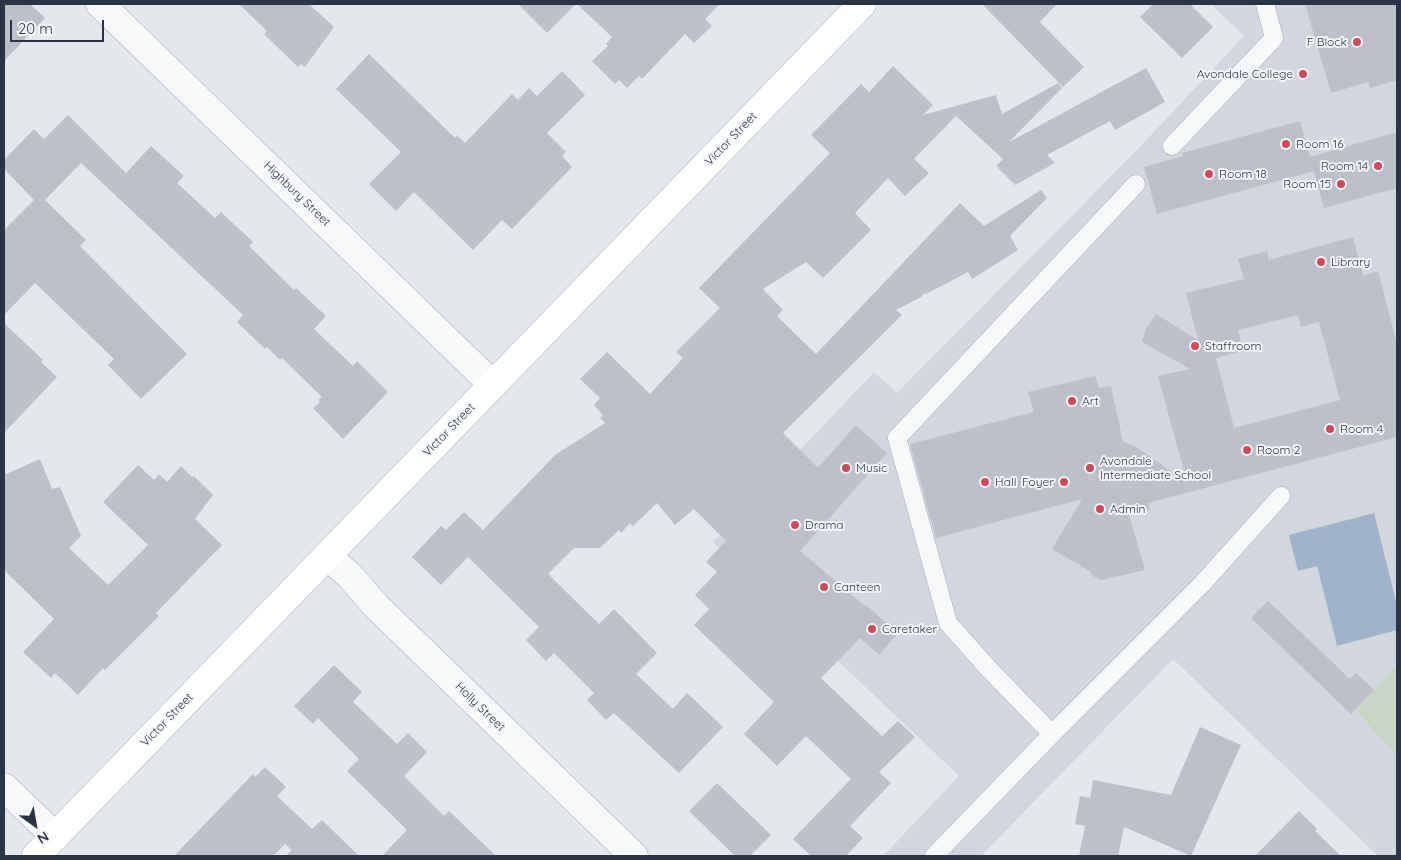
<!DOCTYPE html>
<html>
<head>
<meta charset="utf-8">
<style>
  body { margin:0 }
  #map { position:relative; width:1401px; height:860px; overflow:hidden; background:#e4e7ec; font-family:Quicksand,sans-serif }
  canvas { display:block }
  .frame { position:absolute; inset:0; border:5px solid #2b3445; pointer-events:none }
  .north { position:absolute; left:10px; top:800px; width:50px; height:50px; -webkit-text-stroke:4px #f4f6f9; paint-order:stroke; rotate:148deg; font-size:14px; font-weight:700; line-height:20px; text-align:center; color:#2b3445 }
  .north::after { content:''; display:block; margin:auto; width:18px; height:22px; background:#2b3445; clip-path:polygon(50% 0,100% 100%,50% 72%,0 100%) }
  .scale { position:absolute; left:10px; top:20px; width:94px; height:22px; box-sizing:border-box; border:2px solid #2b3445; border-top:0; padding-left:6px; font-size:15px; line-height:18px; white-space:nowrap; color:#2b3445; -webkit-text-stroke:4px #f4f6f9; paint-order:stroke }
</style>
</head>
<body>
<div id="map">
<canvas width="1401" height="860"></canvas>
<div class="frame"></div>
<div class="north">N</div>
<div class="scale">20 m</div>
</div>
<script>
const ctx = document.querySelector('canvas').getContext('2d');
ctx.lineJoin = 'round';
function fillPath(path, color) {
  ctx.fillStyle = color;
  ctx.fill(path, 'evenodd');
}
function toPath(rows) {
  const path = new Path2D();
  for (const r of rows) {
    path.moveTo(r[0], r[1]);
    for (let i = 2; i < r.length; i += 2) path.lineTo(r[i], r[i + 1]);
  }
  return path;
}
function stroke(path, color, width, dash) {
  ctx.strokeStyle = color;
  ctx.lineWidth = width;
  ctx.lineCap = dash ? 'butt' : 'round';
  ctx.setLineDash(dash || []);
  ctx.stroke(path);
}
function write(font, color, halo, rows, align = 'center') {
  ctx.font = font + ' Quicksand,sans-serif';
  ctx.lineWidth = 4;
  ctx.setLineDash([]);
  ctx.textBaseline = 'middle';
  ctx.strokeStyle = halo;
  ctx.fillStyle = color;
  for (const [text, x, y, turn = 0] of rows) {
    ctx.save();
    ctx.translate(x, y);
    ctx.rotate((+turn || 0) * Math.PI / 180);
    ctx.textAlign = isNaN(turn) ? turn : align;
    if (halo) ctx.strokeText(text, 0, 0);
    ctx.fillText(text, 0, 0);
    ctx.restore();
  }
}
const built = toPath([
  [1211,4,1397,4,1397,856,1378,856,1173,659,981,856,883,856,959,776,713,542,874,372,897,393,1135,152,1244,36]
]);
const green = toPath([
  [1397,665,1397,755,1356,711]
]);
const water = toPath([
  [1374,513,1397,606,1397,630,1337,646,1317,566,1298,571,1289,535]
]);
const building = toPath([
  [4,4,30,4,45,18,4,61],
  [239,4,309,4,334,27,305,67,301,64,298,67,264,34,267,31],
  [518,4,576,4,547,33],
  [577,4,720,4,705,19,712,26,694,43,685,34,642,79,639,76,627,88,619,80,615,84,592,61,608,46,606,44,612,37],
  [982,4,1057,4,1040,22,1084,67,1063,87],
  [1153,4,1190,4,1213,27,1182,58,1140,17],
  [1305,4,1397,4,1397,80,1370,88,1368,82,1331,93],
  [369,54,455,138,457,135,465,143,512,94,518,100,529,88,537,96,562,71,585,95,547,133,566,152,562,156,572,167,512,229,502,220,473,250,414,192,396,211,369,184,401,152,336,89],
  [893,66,933,105,923,115,996,95,1002,114,1058,83,1062,88,1009,142,1146,68,1165,102,1115,130,1110,121,1047,155,1055,163,1015,185,996,166,1003,159,956,116,914,159,929,173,905,196,888,178,855,213,871,230,823,278,806,262,763,289,783,310,777,316,816,354,960,203,984,226,1041,190,1047,198,1010,236,1018,250,972,279,968,272,926,294,925,293,921,297,896,310,902,315,783,433,818,468,856,425,887,453,800,551,865,606,866,605,898,633,879,655,860,638,821,678,882,736,898,721,915,737,879,772,891,783,850,826,863,838,846,856,811,856,793,839,851,779,806,736,777,766,744,734,774,702,694,625,709,609,695,595,717,572,706,562,726,541,694,509,675,525,657,503,633,526,630,523,621,533,619,530,600,548,574,548,548,574,599,624,614,609,657,653,636,674,673,709,687,693,723,727,679,773,614,713,606,720,587,700,594,693,554,653,546,661,526,640,539,627,468,557,441,585,412,557,441,526,446,530,464,512,483,530,555,455,605,423,600,418,603,415,594,405,600,398,580,379,607,352,650,394,683,358,676,352,720,308,699,288,830,153,811,135,861,84,869,92],
  [68,115,126,173,151,146,184,176,177,183,215,218,221,212,253,242,249,246,294,290,296,288,326,316,314,329,353,366,357,361,388,392,343,439,313,408,320,402,318,400,322,397,282,358,280,360,267,347,265,349,237,322,243,315,81,163,45,200,86,240,80,246,187,354,141,399,108,365,114,359,35,283,4,315,4,230,34,200,4,169,4,160,34,129,44,139],
  [1300,121,1314,171,1157,214,1144,167,1183,156,1182,153],
  [1397,132,1397,188,1324,208,1310,157],
  [1353,237,1363,276,1378,271,1397,344,1397,437,1148,503,1150,510,1129,515,1145,570,1101,580,1091,575,1091,572,1052,549,1082,499,936,538,910,444,1034,412,1028,392,1095,376,1099,388,1111,386,1123,442,1133,445,1187,482,1158,376,1190,369,1142,342,1146,328,1156,314,1198,340,1186,293,1244,279,1238,259,1267,251,1269,260],
  [1298,315,1301,327,1319,322,1340,400,1234,428,1216,358,1243,351,1238,330],
  [4,323,43,360,41,362,57,377,4,433],
  [40,459,52,489,60,487,81,536,69,548,108,585,148,545,103,502,138,465,154,480,159,474,167,482,181,466,192,477,194,476,213,495,195,519,222,545,156,613,159,616,105,670,103,668,78,695,55,673,51,678,23,652,54,619,4,570,4,475],
  [1268,601,1350,679,1356,673,1374,690,1351,714,1251,618],
  [334,665,362,692,353,702,397,744,408,733,427,752,404,776,444,816,449,811,496,856,382,856,407,830,347,771,359,759,318,718,313,724,294,706],
  [1200,727,1241,745,1191,856,1124,827,1118,856,1079,856,1085,826,1075,824,1080,796,1090,798,1093,780,1171,795],
  [265,767,286,787,277,796,312,829,322,820,359,856,286,856,292,850,285,844,273,856,174,856,253,774,255,777],
  [717,783,771,835,750,856,735,856,689,811],
  [1299,811,1317,829,1315,831,1341,856,1255,856]
]);
const lane = toPath([
  [1172,146,1274,38,1265,4],
  [1052,734,987,667,948,623,897,438,1136,184],
  [934,856,1052,734,1202,584,1281,496]
]);
const street = toPath([
  [100,4,493,385],
  [327,556,349,575,377,607,634,856],
  [4,787,55,836]
]);
const secondary = toPath([
  [36,856,862,4]
]);
const markers = [
  [1357,42,5,"#d1495b"],
  [1303,74,5,"#d1495b"],
  [1286,144,5,"#d1495b"],
  [1378,166,5,"#d1495b"],
  [1209,174,5,"#d1495b"],
  [1341,184,5,"#d1495b"],
  [1321,262,5,"#d1495b"],
  [1195,346,5,"#d1495b"],
  [1072,401,5,"#d1495b"],
  [1330,429,5,"#d1495b"],
  [1247,450,5,"#d1495b"],
  [846,468,5,"#d1495b"],
  [1090,468,5,"#d1495b"],
  [985,482,5,"#d1495b"],
  [1064,482,5,"#d1495b"],
  [1100,509,5,"#d1495b"],
  [795,525,5,"#d1495b"],
  [824,587,5,"#d1495b"],
  [872,629,5,"#d1495b"]
];
const poiNames = [
  ["F Block",1347,42,"right"],
  ["Avondale College",1293,74,"right"],
  ["Room 16",1296,144],
  ["Room 14",1368,166,"right"],
  ["Room 18",1219,174],
  ["Room 15",1331,184,"right"],
  ["Library",1331,262],
  ["Staffroom",1205,346],
  ["Art",1082,401],
  ["Room 4",1340,429],
  ["Room 2",1257,450],
  ["Avondale",1100,461],
  ["Intermediate School",1100,475],
  ["Music",856,468],
  ["Hall",995,482],
  ["Foyer",1054,482,"right"],
  ["Admin",1110,509],
  ["Drama",805,525],
  ["Canteen",834,587],
  ["Caretaker",882,629]
];
const streetNames = [
  ["Victor Street",731,139,-46],
  ["Highbury Street",297,194,44],
  ["Victor Street",449,430,-46],
  ["Holly Street",480,707,44],
  ["Victor Street",167,720,-46]
];
fillPath(built, '#d2d6de');
fillPath(green, '#c9d6c5');
fillPath(water, '#9fb4cc');
fillPath(building, '#bbc0ca');
stroke(lane, '#a9aeb7', 19);
stroke(street, '#a9aeb7', 29);
stroke(secondary, '#a9aeb7', 29);
stroke(lane, '#f7f8fa', 18);
stroke(street, '#f7f8fa', 28);
stroke(secondary, '#fff', 28);
for (const [x, y, r, color] of markers) {
  const dot = new Path2D();
  dot.arc(x, y, r, 0, 2 * Math.PI);
  ctx.fillStyle = color;
  ctx.fill(dot);
  stroke(dot, '#f4f6f9', 2);
}
write('12px', '#2b3445', '#f4f6f9', poiNames, 'left');
write('12px', '#2b3445', '#f4f6f9', streetNames);
</script>
</body>
</html>
